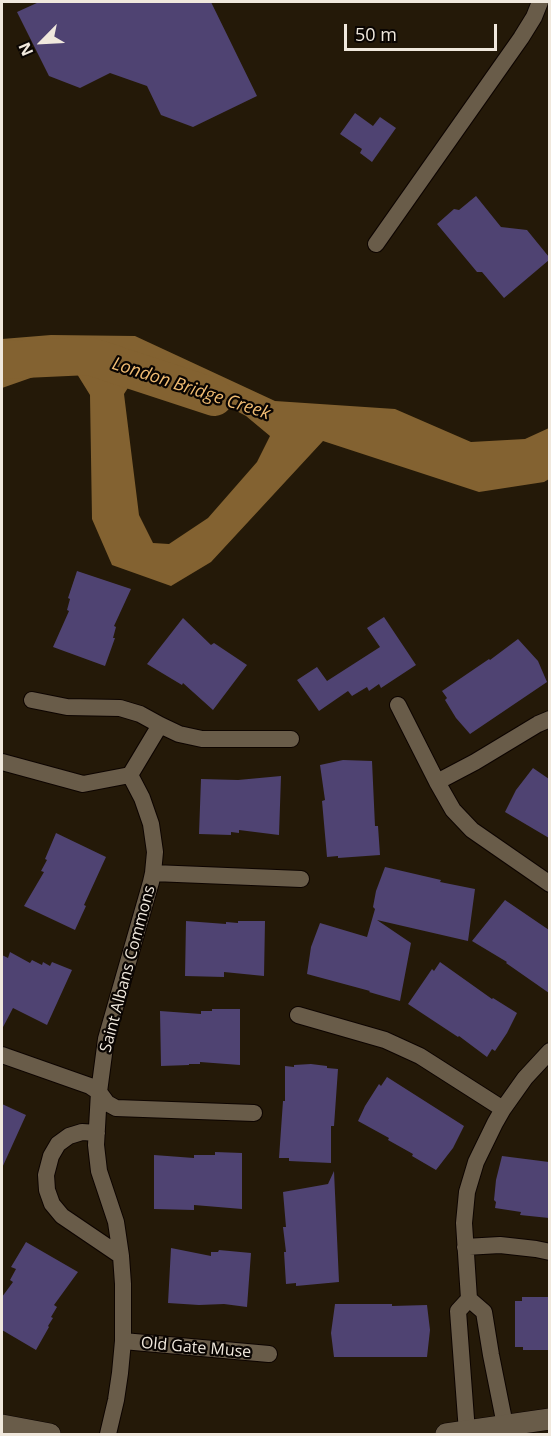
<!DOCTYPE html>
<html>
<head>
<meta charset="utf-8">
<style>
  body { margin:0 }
  #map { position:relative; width:551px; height:1436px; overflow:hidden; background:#241908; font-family:"Open Sans",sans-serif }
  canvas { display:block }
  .frame { position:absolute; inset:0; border:3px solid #f0e8dd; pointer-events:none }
  .north { position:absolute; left:12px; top:12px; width:60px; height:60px; -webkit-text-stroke:4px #0a0502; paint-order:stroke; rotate:246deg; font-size:16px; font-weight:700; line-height:24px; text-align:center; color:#f0e8dd }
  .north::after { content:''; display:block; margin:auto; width:21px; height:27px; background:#f0e8dd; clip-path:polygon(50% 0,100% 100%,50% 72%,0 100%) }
  .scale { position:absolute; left:344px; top:24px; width:153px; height:27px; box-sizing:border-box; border:3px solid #f0e8dd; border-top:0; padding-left:8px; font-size:18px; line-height:21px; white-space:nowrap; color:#f0e8dd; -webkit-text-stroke:4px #0a0502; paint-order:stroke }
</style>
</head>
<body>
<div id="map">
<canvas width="551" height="1436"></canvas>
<div class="frame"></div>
<div class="north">N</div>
<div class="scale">50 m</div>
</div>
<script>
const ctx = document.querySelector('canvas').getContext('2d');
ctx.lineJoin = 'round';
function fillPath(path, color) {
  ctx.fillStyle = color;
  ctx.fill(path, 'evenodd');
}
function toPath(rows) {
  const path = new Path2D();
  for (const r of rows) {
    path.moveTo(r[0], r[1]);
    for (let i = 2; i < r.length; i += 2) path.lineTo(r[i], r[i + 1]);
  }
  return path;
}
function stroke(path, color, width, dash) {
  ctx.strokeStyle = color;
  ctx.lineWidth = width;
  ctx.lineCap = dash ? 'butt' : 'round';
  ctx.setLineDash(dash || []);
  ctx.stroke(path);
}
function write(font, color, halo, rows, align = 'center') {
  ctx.font = font + ' "Open Sans",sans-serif';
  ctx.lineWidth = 4.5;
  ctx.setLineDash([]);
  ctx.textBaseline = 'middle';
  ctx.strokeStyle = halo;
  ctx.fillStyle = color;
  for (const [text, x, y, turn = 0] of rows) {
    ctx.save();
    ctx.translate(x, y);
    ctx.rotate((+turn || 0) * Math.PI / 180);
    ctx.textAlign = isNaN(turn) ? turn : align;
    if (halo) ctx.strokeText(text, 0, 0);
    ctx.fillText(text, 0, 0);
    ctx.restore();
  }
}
const water = toPath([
  [51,335,135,336,275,401,395,409,471,442,525,439,549,428,549,479,544,482,479,492,323,441,211,562,171,586,112,565,92,519,90,395,77,374,59,368,2,388,2,339],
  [148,375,212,398,246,416,270,436,257,462,208,518,169,544,153,543,139,515,124,394,133,380]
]);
const river = toPath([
  [2,360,89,356,214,397]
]);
const building = toPath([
  [39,2,211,2,257,96,193,127,161,115,147,86,110,73,80,88,49,76,17,12],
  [355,113,373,126,380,117,396,128,372,162,360,153,362,149,340,134],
  [476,196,501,227,527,230,549,257,549,260,504,298,482,272,477,272,437,224,454,209,459,210],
  [77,571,131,589,114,626,116,627,113,638,115,638,105,666,53,647,69,611,67,610,70,599,68,598],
  [384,617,416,665,381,688,379,684,369,691,367,687,352,696,348,691,319,711,297,680,317,667,327,681,380,647,367,628],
  [183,618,211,645,214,643,247,665,213,710,183,683,182,685,147,664],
  [518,639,538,661,547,682,470,734,456,718,445,700,447,698,442,691,489,659,490,660],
  [343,760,372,761,375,826,378,826,380,855,338,858,338,856,327,857,322,801,325,800,320,765],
  [533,768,549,779,549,838,505,812,516,790],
  [281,776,279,835,239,830,239,833,231,832,231,835,199,834,201,779,238,780],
  [56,833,106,857,84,905,86,906,75,930,24,906,44,872,41,871,47,860,45,859],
  [385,867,441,880,440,882,475,889,468,941,377,920,411,943,400,1001,369,992,370,991,307,974,311,947,320,923,367,937,375,909,373,907,376,891],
  [505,900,549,930,549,993,506,963,507,962,472,941],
  [186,921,226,924,226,922,238,923,238,921,265,921,264,976,224,972,224,977,185,976],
  [10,952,30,963,32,960,42,965,43,962,50,966,52,962,72,970,47,1025,13,1008,2,1029,2,955,8,958],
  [440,962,492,999,493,998,517,1013,507,1033,495,1051,492,1049,487,1057,459,1036,458,1037,408,1004,432,969,434,971],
  [212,1009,240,1009,240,1065,200,1062,200,1064,189,1064,189,1065,161,1066,160,1011,201,1014,201,1011,212,1011],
  [311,1064,327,1066,327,1068,338,1069,334,1126,331,1126,331,1163,289,1161,289,1158,279,1158,283,1101,285,1101,285,1066,294,1067,294,1065],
  [387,1077,464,1126,453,1148,436,1170,412,1156,413,1154,388,1140,389,1138,358,1121,365,1106,379,1084,381,1086],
  [2,1104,26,1115,2,1168],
  [215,1152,242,1153,242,1209,194,1205,194,1210,154,1209,154,1155,194,1158,194,1155,215,1155],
  [502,1156,549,1162,549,1218,520,1215,521,1212,495,1208,496,1202,494,1200,496,1180],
  [334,1171,339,1282,296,1286,296,1283,286,1284,284,1252,286,1252,283,1227,286,1227,283,1192,328,1184],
  [26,1242,78,1272,54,1305,57,1307,51,1317,53,1318,48,1326,49,1327,36,1350,2,1330,2,1297,13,1282,10,1280,16,1269,11,1267],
  [171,1248,211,1256,211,1252,218,1252,219,1250,251,1253,247,1307,224,1304,199,1305,168,1303],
  [522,1297,549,1297,549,1350,523,1350,523,1347,515,1347,515,1301,522,1301],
  [335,1304,392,1304,392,1306,427,1305,430,1330,427,1357,334,1357,331,1333]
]);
const minor = toPath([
  [376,244,521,38,534,17,540,2],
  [32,700,67,707,120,708,140,714,160,725,179,734,202,739,291,739],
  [398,705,437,782,453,810,472,830,550,884],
  [2,762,83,784,130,775],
  [437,782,475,762,538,724,550,719],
  [153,873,301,879],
  [298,1015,385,1040,420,1056,503,1109],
  [2,1055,90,1086,99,1092,107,1103,116,1108,254,1113],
  [97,1133,82,1132,69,1136,58,1144,51,1156,46,1175,47,1190,52,1204,62,1216,121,1256],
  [465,1247,500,1245,536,1249,550,1252],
  [123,1341,269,1354],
  [505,1425,491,1355,484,1312,469,1299,464,1223,467,1192,476,1162,495,1123,503,1109,525,1078,550,1051],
  [467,1432,458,1311,469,1299],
  [108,1434,116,1400,120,1373,123,1341,123,1284,121,1256,116,1222,99,1171,96,1145,99,1092,106,1039,151,882,153,873,155,852,151,824,142,798,130,775,160,725]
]);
const tertiary = toPath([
  [2,1425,50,1434],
  [446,1434,550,1419]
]);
const streetNames = [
  ["Saint Albans Commons",128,969,-75],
  ["Old Gate Muse",196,1348,5]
];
const waterNames = [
  ["London Bridge Creek",191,389,18]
];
fillPath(water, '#836231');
stroke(river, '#836231', 38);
fillPath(building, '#4f4372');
stroke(minor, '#0d0400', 18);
stroke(tertiary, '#0d0400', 22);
stroke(minor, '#695c49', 16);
stroke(tertiary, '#695c49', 21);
write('16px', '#f0e8dd', '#0a0502', streetNames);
write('italic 18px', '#f0bc73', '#0a0502', waterNames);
</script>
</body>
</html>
